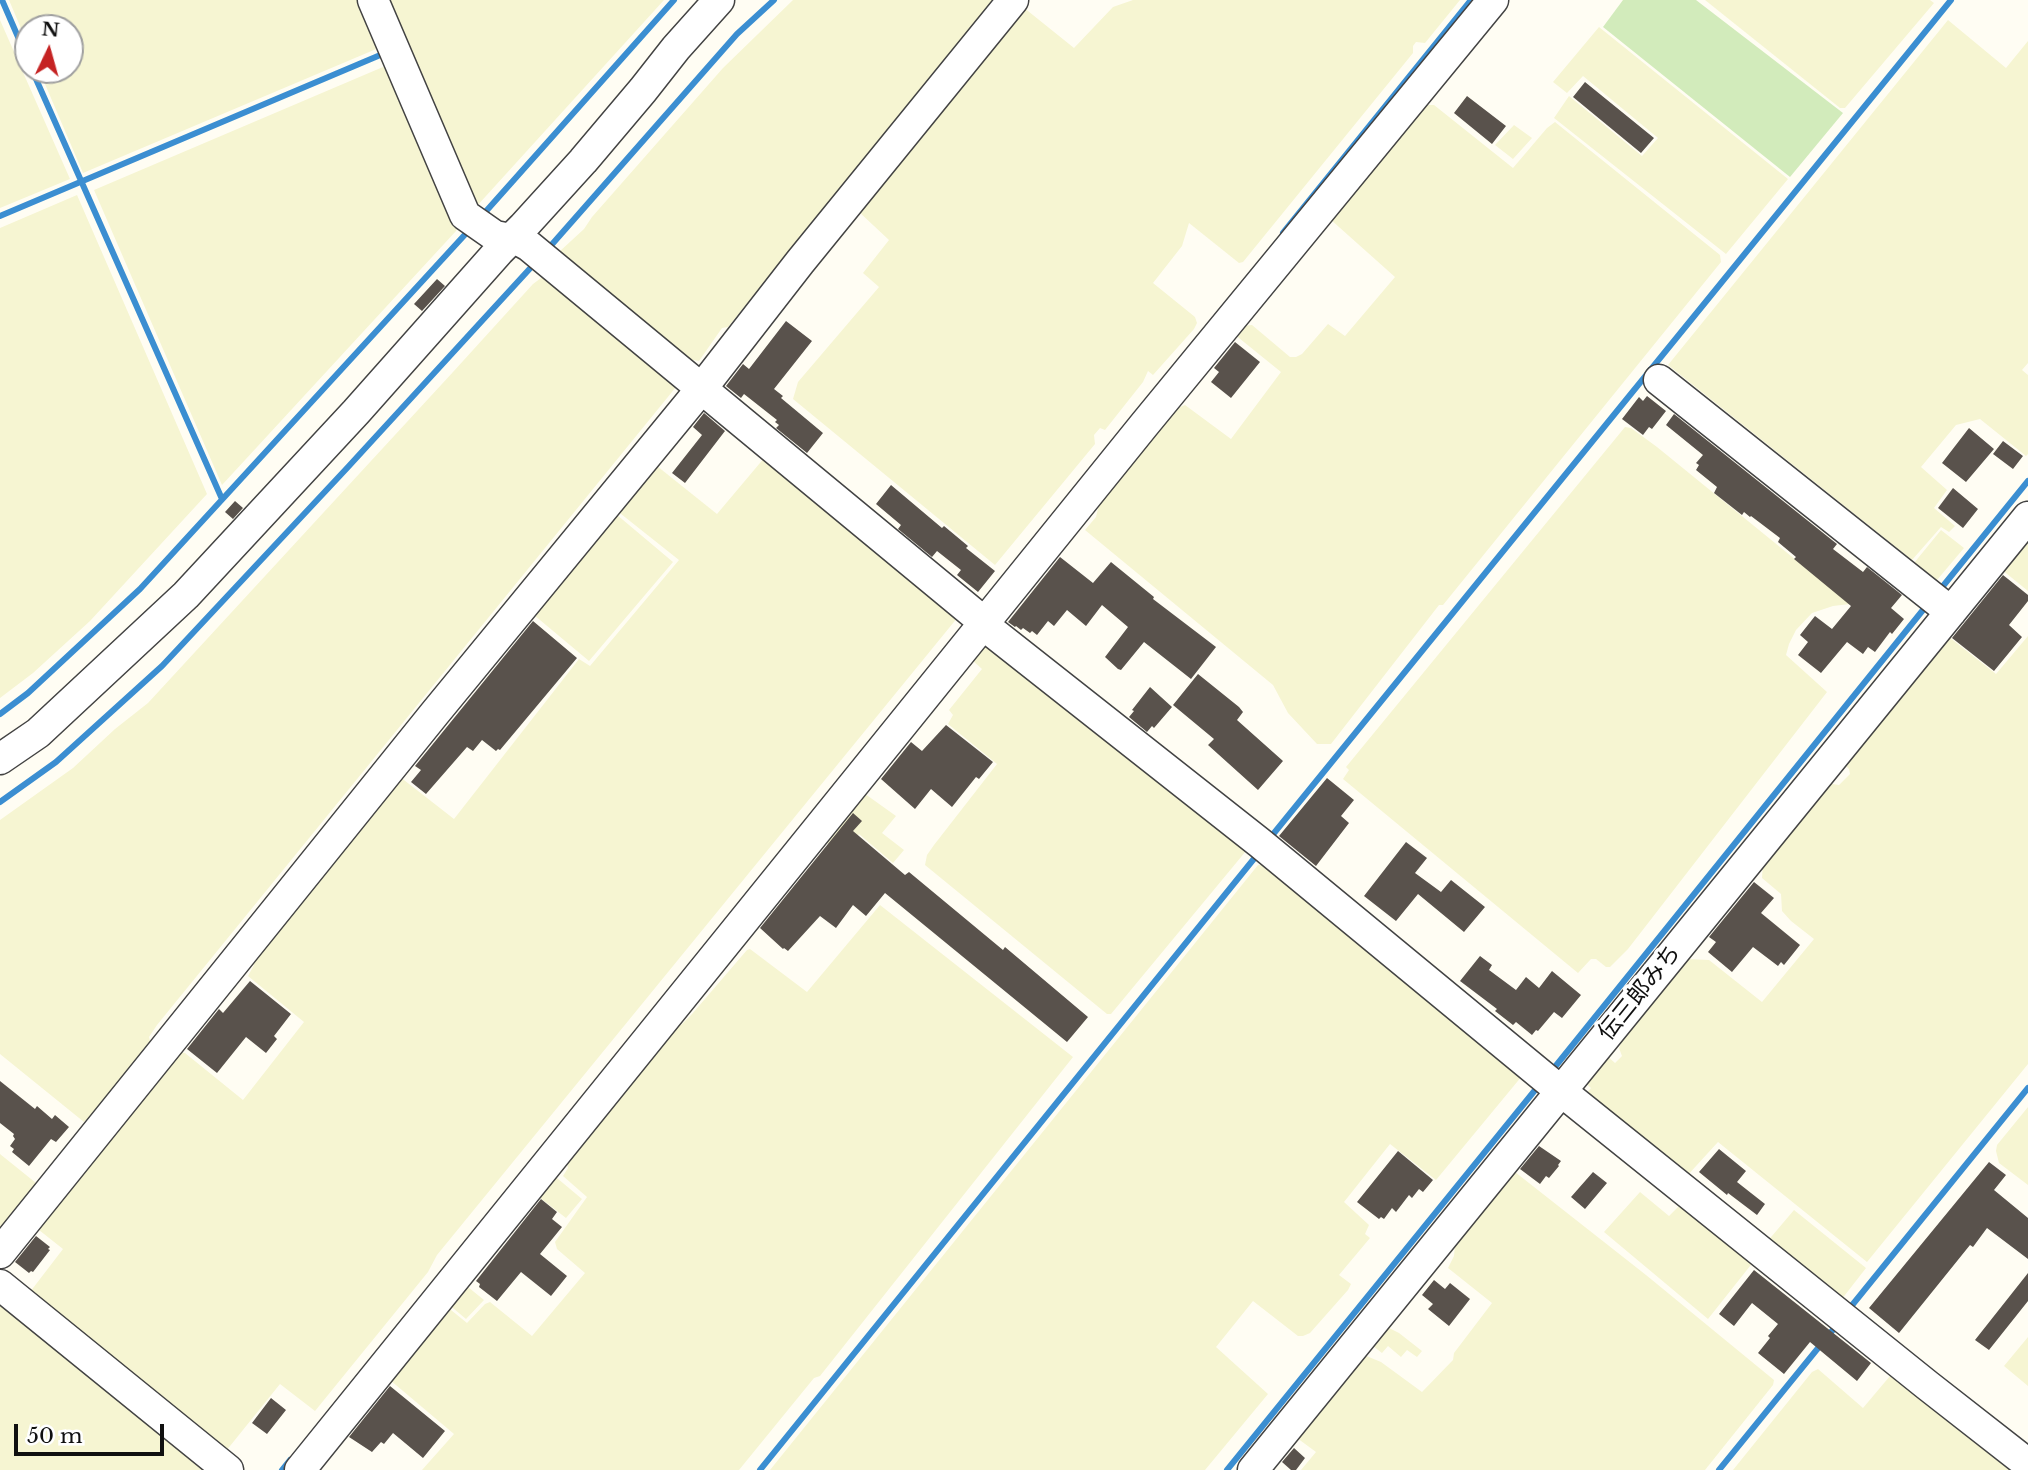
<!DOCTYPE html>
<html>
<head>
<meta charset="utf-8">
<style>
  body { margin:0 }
  #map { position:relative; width:2028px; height:1470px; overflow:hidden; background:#fffdf3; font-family:"Libre Baskerville",serif }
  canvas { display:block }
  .north { position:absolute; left:14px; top:14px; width:70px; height:70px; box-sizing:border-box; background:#fff; border:2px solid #9f9f9f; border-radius:50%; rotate:5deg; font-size:19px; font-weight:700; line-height:28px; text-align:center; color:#101010 }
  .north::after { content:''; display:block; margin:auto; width:24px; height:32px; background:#c52323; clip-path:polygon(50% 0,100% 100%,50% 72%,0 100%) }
  .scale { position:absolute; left:14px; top:1424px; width:150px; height:32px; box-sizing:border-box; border:4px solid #101010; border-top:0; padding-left:9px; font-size:21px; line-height:24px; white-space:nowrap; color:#101010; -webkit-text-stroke:5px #fff; paint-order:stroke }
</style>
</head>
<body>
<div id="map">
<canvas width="2028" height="1470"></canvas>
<div class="north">N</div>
<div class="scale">50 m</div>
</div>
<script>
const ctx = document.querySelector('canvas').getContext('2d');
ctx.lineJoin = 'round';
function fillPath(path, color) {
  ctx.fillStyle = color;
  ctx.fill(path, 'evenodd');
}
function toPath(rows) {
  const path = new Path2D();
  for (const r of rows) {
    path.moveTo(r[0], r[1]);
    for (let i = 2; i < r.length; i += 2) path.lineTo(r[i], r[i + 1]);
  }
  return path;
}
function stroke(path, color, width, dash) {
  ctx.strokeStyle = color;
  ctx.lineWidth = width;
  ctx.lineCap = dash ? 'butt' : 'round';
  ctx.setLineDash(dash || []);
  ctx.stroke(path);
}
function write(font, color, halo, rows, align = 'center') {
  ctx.font = font + ' "Libre Baskerville","Noto Sans JP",serif';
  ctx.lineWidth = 7;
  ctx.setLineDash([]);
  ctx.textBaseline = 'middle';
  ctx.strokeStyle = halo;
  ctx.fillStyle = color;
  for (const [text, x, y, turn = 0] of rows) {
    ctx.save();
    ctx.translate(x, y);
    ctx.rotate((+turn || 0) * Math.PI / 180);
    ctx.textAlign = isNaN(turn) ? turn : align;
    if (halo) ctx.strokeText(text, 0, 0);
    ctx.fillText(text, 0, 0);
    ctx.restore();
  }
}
const farmland = toPath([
  [9,0,360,0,381,47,83,173,39,70,70,70,70,28,28,28,28,45],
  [385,0,664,0,476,207],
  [793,0,993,0,728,327,722,328,699,361,693,360,688,365,557,257,559,252,584,229,592,217,723,68],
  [1133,0,1460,0,1425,43,1416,42,1413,46,1413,53,1243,262,1239,263,1189,223,1182,246,1153,283,1195,317,1197,323,1194,329,1153,375,1148,371,1143,382,1105,430,1100,428,1094,435,1095,444,995,565,793,399,798,382,879,287,863,273,889,240,858,211,966,79,992,51,993,44,1023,7,1074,48,1113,7],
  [1705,0,1930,0,1934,3,1845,108,1840,108],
  [0,20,70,179,0,208],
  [1948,20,2006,68,2028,41,2028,363,2022,370,2028,375,2028,454,2026,456,1980,419,1956,425,1921,467,1947,490,1934,508,1955,526,1949,532,1941,527,1912,560,1668,365],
  [1599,27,1788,179,1726,254,1554,118,1569,96,1642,156,1658,138,1583,76,1567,93,1553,82],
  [390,64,459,223,456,231,222,485,94,190],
  [1419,105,1434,105,1513,168,1547,128,1555,122,1720,255,1721,262,1443,605,1439,605,1331,744,1317,744,1288,713,1273,685,1085,530,1096,517,1100,500,1171,411,1185,405,1231,439,1281,372,1234,334,1241,326,1252,325,1290,357,1296,357,1302,354,1328,324,1345,336,1395,277,1330,219],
  [1514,125,1532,138,1513,159,1495,145],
  [77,195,207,494,90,621,33,673,0,698,0,228],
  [550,277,676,387,157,1025,149,1037,150,1041,100,1106,84,1122,0,1054,0,820,73,768,115,729,148,703,453,372,533,284,541,278],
  [1625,427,1631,428,1657,447,1850,604,1833,606,1812,613,1796,630,1789,644,1786,655,1827,692,1628,949,1610,967,1606,967,1596,959,1591,959,1578,973,1343,779,1349,770,1346,767],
  [765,457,958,617,437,1255,428,1272,315,1411,280,1384,226,1451,30,1292,63,1249,39,1230,44,1223,39,1218,178,1052,185,1053,243,1100,304,1022,248,976,254,965,248,960,395,773,454,819,579,659,590,666,679,560,616,510,652,462,717,514],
  [610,509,673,562,589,661,528,610],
  [1941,530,1964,548,1937,580,1924,583,1897,561,1903,555,1914,563],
  [2028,535,2028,591,2001,569],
  [2028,636,2028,1064,1867,1262,1718,1142,1686,1177,1583,1097,1591,1088,1584,1082,1606,1055,1615,1063,1622,1056,1619,1048,1623,1038,1686,959,1709,960,1762,1002,1814,939,1791,921,1782,911,1781,894,1762,878,1763,864,1826,783,1839,785,1850,774,1849,769,1843,763,1949,637,1996,674],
  [990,643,1246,851,1111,1014,1107,1014,925,865,927,855,934,845,997,764,948,724,953,715,949,710,982,669,971,659,984,644],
  [861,791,896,816,882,833,904,850,893,863,859,834,841,855,822,839],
  [1258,865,1271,865,1522,1076,1436,1180,1390,1144,1344,1202,1369,1225,1365,1234,1370,1238,1339,1275,1351,1284,1348,1290,1310,1333,1303,1336,1298,1336,1253,1301,1216,1347,1268,1394,1205,1470,770,1470],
  [880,905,1073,1057,820,1376,814,1378,739,1470,422,1470,454,1434,390,1380,442,1309,451,1310,467,1323,485,1304,490,1302,532,1336,585,1273,557,1249,555,1242,587,1197,563,1176,568,1168,565,1157,673,1025,681,1025,692,1014,747,950,750,949,807,992],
  [2028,1107,2028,1185,1999,1163,1996,1151,1997,1145],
  [0,1154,36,1183,0,1228],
  [1515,1172,1646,1275,1774,1380,1773,1385,1705,1470,1301,1470,1316,1452,1297,1438,1364,1355,1381,1362,1422,1392,1453,1360,1454,1353,1492,1303,1448,1268,1454,1256,1455,1245],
  [551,1173,582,1199,566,1218,539,1197],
  [1640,1192,1669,1216,1681,1204,1754,1261,1708,1319,1604,1232],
  [1794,1210,1866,1268,1838,1304,1766,1243],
  [463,1283,484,1300,466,1319,447,1303],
  [0,1297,213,1470,0,1470],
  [1387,1327,1399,1333,1422,1351,1417,1357,1407,1350,1401,1357,1388,1346,1382,1353,1373,1346],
  [2028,1337,2028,1386,2004,1366],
  [1818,1369,1863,1408,1890,1376,1897,1379,2019,1470,1733,1470,1812,1372]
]);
const green = toPath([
  [1623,0,1696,0,1843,113,1790,177,1603,27]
]);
const stream = toPath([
  [2,0,28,60],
  [32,70,222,499],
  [0,216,385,53],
  [480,218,674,0],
  [1283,233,1471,0],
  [547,250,737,34,774,0],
  [1939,591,2028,481],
  [0,714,28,693,140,589,471,228],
  [0,802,56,762,162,666,348,467,535,263],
  [1270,838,1951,0],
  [1550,1073,1927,605],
  [1849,1309,2028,1088],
  [282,1470,290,1460],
  [760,1470,1257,855],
  [1227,1470,1540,1084],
  [1719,1470,1836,1326]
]);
const building = toPath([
  [1585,82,1654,138,1641,153,1573,97],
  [1467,96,1506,126,1492,144,1454,113],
  [437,279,445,286,422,311,414,304],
  [786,321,812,341,774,389,783,396,781,398,823,433,807,453,776,428,779,425,775,422,777,420,744,394,741,398,726,386,743,364,749,369],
  [1235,342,1260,362,1231,398,1211,382,1219,372,1214,368],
  [1647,396,1666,411,1652,429,1649,427,1643,435,1622,419,1639,397,1643,401],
  [704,413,725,431,685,483,672,473,702,435,693,427],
  [1674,414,1837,544,1833,549,1863,572,1867,567,1902,595,1891,608,1904,619,1892,634,1890,632,1875,652,1868,647,1863,654,1847,642,1821,673,1798,655,1808,642,1800,635,1815,616,1832,629,1851,606,1794,559,1796,557,1778,542,1780,538,1751,516,1750,517,1744,512,1742,515,1714,493,1717,487,1696,470,1699,465,1696,463,1703,455,1666,425],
  [1969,428,1994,449,1966,482,1942,463],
  [2003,441,2023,456,2013,469,1993,454],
  [891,485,942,528,944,526,968,546,966,548,995,571,978,592,957,575,961,570,937,551,932,557,898,529,901,525,876,504],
  [1953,488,1978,509,1963,528,1938,508],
  [235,501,243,508,233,519,225,512],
  [1060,557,1093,583,1111,562,1154,597,1153,599,1216,647,1191,679,1144,642,1121,670,1118,669,1105,657,1128,627,1102,605,1086,626,1067,610,1054,626,1048,621,1037,635,1032,631,1030,633,1023,628,1021,630,1016,626,1015,627,1008,622],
  [2003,575,2028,595,2028,601,2009,625,2022,637,1994,671,1952,638],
  [533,621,577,658,500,750,498,749,496,751,482,740,473,751,467,747,426,794,411,782,421,770,415,766],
  [1198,674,1239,707,1243,712,1237,720,1283,761,1258,790,1208,745,1214,739,1173,705],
  [1150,687,1172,707,1154,728,1152,726,1147,732,1129,717,1134,711,1132,710],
  [946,725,993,762,979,779,976,777,952,807,931,789,915,809,881,779,911,742,922,751],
  [1327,778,1354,800,1341,816,1349,823,1316,866,1279,836],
  [853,813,862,821,853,831,905,875,909,872,1003,950,1005,947,1088,1017,1067,1042,885,893,866,916,853,905,836,928,820,916,788,951,784,948,783,949,760,928],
  [1406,842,1427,858,1415,873,1441,892,1451,880,1485,907,1464,932,1418,894,1396,921,1364,896],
  [1754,882,1774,898,1761,913,1800,945,1784,965,1781,962,1778,966,1753,947,1732,972,1708,952,1716,942,1709,937],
  [1480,956,1492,965,1489,970,1516,990,1526,977,1539,988,1552,971,1581,995,1562,1018,1554,1012,1538,1031,1536,1030,1532,1035,1516,1022,1513,1025,1495,1011,1497,1009,1460,981],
  [250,981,291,1014,274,1036,277,1039,266,1053,246,1037,217,1073,187,1049,219,1009,223,1013],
  [0,1081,35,1109,37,1106,52,1119,55,1115,69,1127,56,1142,51,1139,29,1166,12,1152,14,1149,10,1146,15,1139,13,1136,14,1134,0,1123],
  [1539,1146,1561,1161,1558,1165,1559,1166,1549,1178,1546,1176,1540,1184,1520,1169],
  [1719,1149,1746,1171,1737,1182,1765,1204,1757,1215,1728,1193,1727,1195,1699,1172],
  [1398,1151,1433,1180,1423,1192,1419,1189,1412,1198,1409,1195,1396,1212,1392,1208,1384,1219,1381,1217,1379,1219,1357,1202],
  [1989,1162,2006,1175,1994,1190,2028,1218,2028,1259,1987,1228,1973,1247,1970,1245,1899,1333,1869,1308],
  [1593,1172,1607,1183,1585,1209,1571,1197],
  [541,1199,557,1212,552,1219,562,1227,540,1254,567,1276,551,1296,521,1272,497,1301,479,1287,480,1284,476,1281],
  [36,1236,50,1247,48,1249,50,1250,33,1272,31,1271,29,1273,15,1262],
  [1754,1270,1871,1363,1857,1381,1810,1342,1784,1374,1758,1353,1770,1338,1768,1336,1778,1324,1752,1303,1734,1326,1719,1314],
  [2028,1273,2028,1301,1989,1350,1975,1340],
  [1434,1280,1445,1289,1450,1283,1470,1299,1449,1326,1428,1309,1433,1304,1422,1295],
  [390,1386,445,1431,423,1458,393,1433,384,1444,381,1442,372,1452,349,1437],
  [271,1398,286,1410,267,1434,252,1423],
  [1294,1448,1305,1458,1296,1470,1291,1470,1282,1462]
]);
const minor = toPath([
  [373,0,465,215,495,236,520,241,529,246,979,618,995,634,1260,843,1551,1083,1927,1385,2028,1464],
  [1659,380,1951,612],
  [0,759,38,733,186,595,356,412,499,251,523,227,583,161,643,90,676,48,719,0],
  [0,1253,435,713,702,388,800,262,1013,0],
  [0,1285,228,1470],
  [300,1470,1144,425,1493,0],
  [1253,1470,2028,517]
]);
const streetNames = [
  ["伝三郎みち",1640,993,-51]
];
fillPath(farmland, '#f6f5d2');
fillPath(green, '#d2ebbb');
stroke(stream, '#3b8ed1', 6);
fillPath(building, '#59524c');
stroke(minor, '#434343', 33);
stroke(minor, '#fff', 30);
write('23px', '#101010', '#fff', streetNames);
</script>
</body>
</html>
